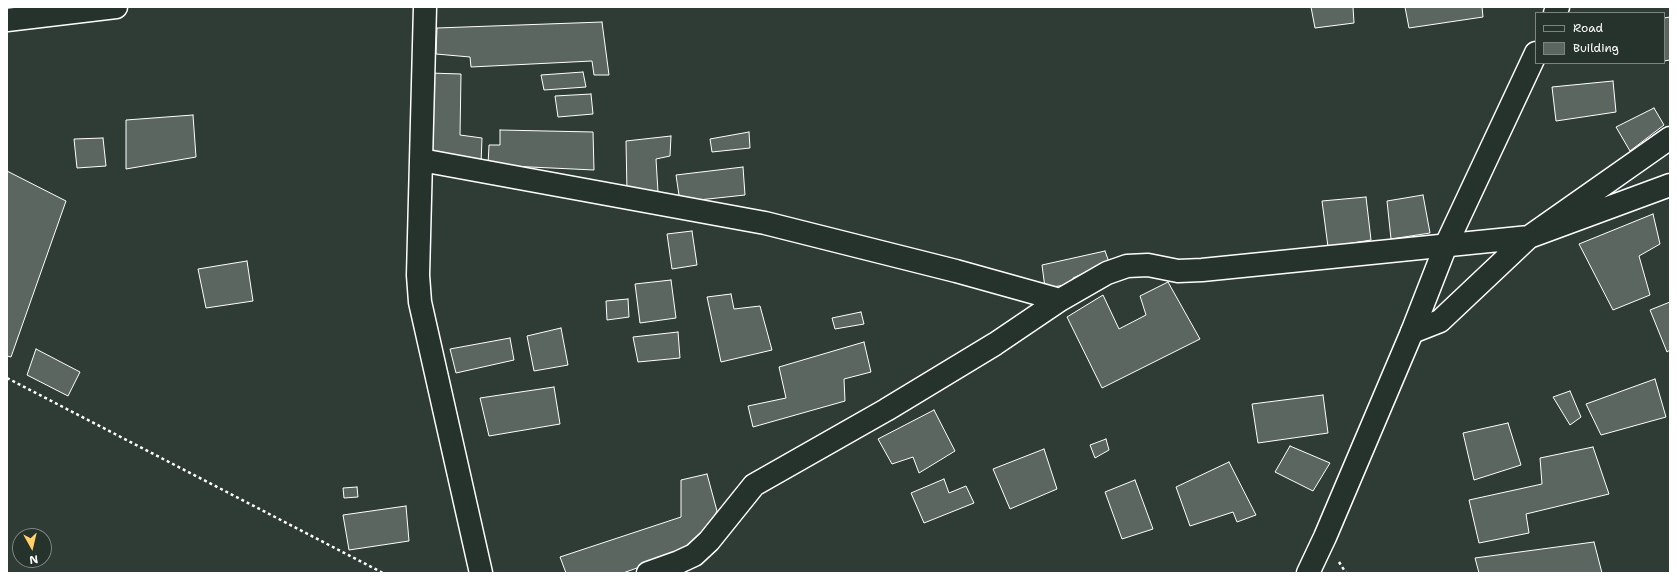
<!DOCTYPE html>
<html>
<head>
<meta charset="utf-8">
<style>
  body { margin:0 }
  #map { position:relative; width:1677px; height:580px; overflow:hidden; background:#2f3b35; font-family:"Shantell Sans",sans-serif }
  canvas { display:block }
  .frame { position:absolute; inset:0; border:8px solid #fff; pointer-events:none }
  .legend { position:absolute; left:1535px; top:12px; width:130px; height:52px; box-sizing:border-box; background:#26332d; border:1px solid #7d8581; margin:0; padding:5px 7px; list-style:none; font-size:12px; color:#fff }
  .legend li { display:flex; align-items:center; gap:8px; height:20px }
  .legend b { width:20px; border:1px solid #7d8581 }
  .north { position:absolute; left:12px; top:528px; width:40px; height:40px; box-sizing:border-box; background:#26332d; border:1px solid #7d8581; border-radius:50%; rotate:172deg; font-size:11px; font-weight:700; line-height:16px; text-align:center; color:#fff }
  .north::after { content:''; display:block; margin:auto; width:14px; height:18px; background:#ffd166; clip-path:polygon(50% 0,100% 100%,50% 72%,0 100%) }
</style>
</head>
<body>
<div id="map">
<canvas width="1677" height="580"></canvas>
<div class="frame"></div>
<ul class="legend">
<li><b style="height:5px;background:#26332d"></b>Road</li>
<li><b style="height:11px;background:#5b6661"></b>Building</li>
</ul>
<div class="north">N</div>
</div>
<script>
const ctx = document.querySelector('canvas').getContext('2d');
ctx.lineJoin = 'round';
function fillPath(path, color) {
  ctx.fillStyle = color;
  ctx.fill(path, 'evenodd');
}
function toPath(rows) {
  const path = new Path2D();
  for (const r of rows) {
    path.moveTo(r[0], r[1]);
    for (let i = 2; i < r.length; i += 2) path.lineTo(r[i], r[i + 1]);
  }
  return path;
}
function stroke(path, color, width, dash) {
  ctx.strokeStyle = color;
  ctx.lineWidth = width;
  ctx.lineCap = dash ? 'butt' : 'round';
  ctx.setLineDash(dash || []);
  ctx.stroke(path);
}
const building = toPath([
  [1311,7,1353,7,1354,23,1315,28,1311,7],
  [1405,7,1482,7,1483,17,1409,28,1405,7],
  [1670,17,1670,60,1664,61,1664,18,1670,17],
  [602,22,609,75,594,75,592,61,471,67,470,57,436,54,437,28,602,22],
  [583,72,586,87,544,90,541,75,583,72],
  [429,73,461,74,460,135,482,138,481,163,430,156,429,73],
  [1613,81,1616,112,1556,121,1552,87,1613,81],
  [591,94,593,114,558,117,555,96,591,94],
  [1654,108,1664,125,1630,151,1616,127,1654,108],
  [193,115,196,157,126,169,126,120,193,115],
  [500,130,593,132,594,170,488,165,489,145,500,145,500,130],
  [749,132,750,148,712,152,710,139,749,132],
  [671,136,670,156,656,159,658,192,627,192,626,141,671,136],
  [103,138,106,166,77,168,74,139,103,138],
  [743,167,745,195,680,202,676,175,743,167],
  [7,171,66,201,11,357,7,356,7,171],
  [1423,195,1430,233,1391,239,1387,201,1423,195],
  [1366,197,1371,240,1328,247,1322,201,1366,197],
  [1653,214,1660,244,1639,256,1650,295,1613,310,1579,244,1653,214],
  [692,231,697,265,672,269,667,234,692,231],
  [1105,251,1109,262,1073,278,1073,284,1045,288,1042,265,1105,251],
  [247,261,253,301,206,308,198,269,247,261],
  [671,280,676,318,640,323,635,284,671,280],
  [1168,282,1200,339,1102,388,1067,317,1103,295,1119,329,1146,315,1140,296,1168,282],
  [731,294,734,309,760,306,772,350,721,362,707,297,731,294],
  [628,299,629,317,607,320,606,301,628,299],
  [1670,302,1670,350,1667,352,1650,310,1670,302],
  [861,312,864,324,835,329,832,318,861,312],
  [561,328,568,365,534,371,527,336,561,328],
  [678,332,680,358,638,362,633,337,678,332],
  [510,338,514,360,456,373,450,349,510,338],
  [864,342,871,372,844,379,845,401,753,427,748,406,786,398,779,367,864,342],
  [36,349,80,372,68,396,27,375,36,349],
  [1655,379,1666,417,1601,435,1586,404,1655,379],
  [554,387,560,424,489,436,480,398,554,387],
  [1570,391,1581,417,1570,425,1553,397,1570,391],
  [1323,395,1328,433,1258,443,1252,404,1323,395],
  [934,410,955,451,919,473,913,457,892,464,878,439,934,410],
  [1508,423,1521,465,1474,480,1463,433,1508,423],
  [1106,439,1109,450,1095,458,1090,445,1106,439],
  [1290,446,1330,463,1313,491,1275,472,1290,446],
  [1593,447,1609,494,1526,514,1529,533,1479,543,1469,500,1542,484,1540,458,1593,447],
  [1044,449,1057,489,1010,509,993,469,1044,449],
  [1229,462,1256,515,1237,522,1233,512,1190,526,1176,487,1229,462],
  [707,474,717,511,698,546,623,573,566,573,560,557,681,517,681,480,707,474],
  [944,479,949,493,966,486,974,503,924,523,911,493,944,479],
  [1135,480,1153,529,1122,539,1105,492,1135,480],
  [357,487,358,497,344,498,343,488,357,487],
  [406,506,409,541,349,550,343,515,406,506],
  [1594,542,1602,573,1479,573,1475,558,1594,542]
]);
const path = toPath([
  [7,378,383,573],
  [1339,562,1346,573]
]);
const minor = toPath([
  [425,7,418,275,420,302,481,573],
  [421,160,765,223,956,271,1060,300],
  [1412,332,1440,321,1529,237,1670,185],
  [648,573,679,562,694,555,709,541,754,485,886,410,995,344,1060,300,1107,273,1127,266,1148,265,1178,271,1202,270,1529,237,1670,138]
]);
const tertiary = toPath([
  [1555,13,1558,7],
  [7,20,116,7],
  [1308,573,1325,537,1412,332,1446,245,1536,53]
]);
fillPath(building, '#5b6661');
stroke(building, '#fff', 1);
stroke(minor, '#fff', 25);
stroke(tertiary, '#fff', 25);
stroke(path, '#fff', 2.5, [3, 3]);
stroke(minor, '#26332d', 22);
stroke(tertiary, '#26332d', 22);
</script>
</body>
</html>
